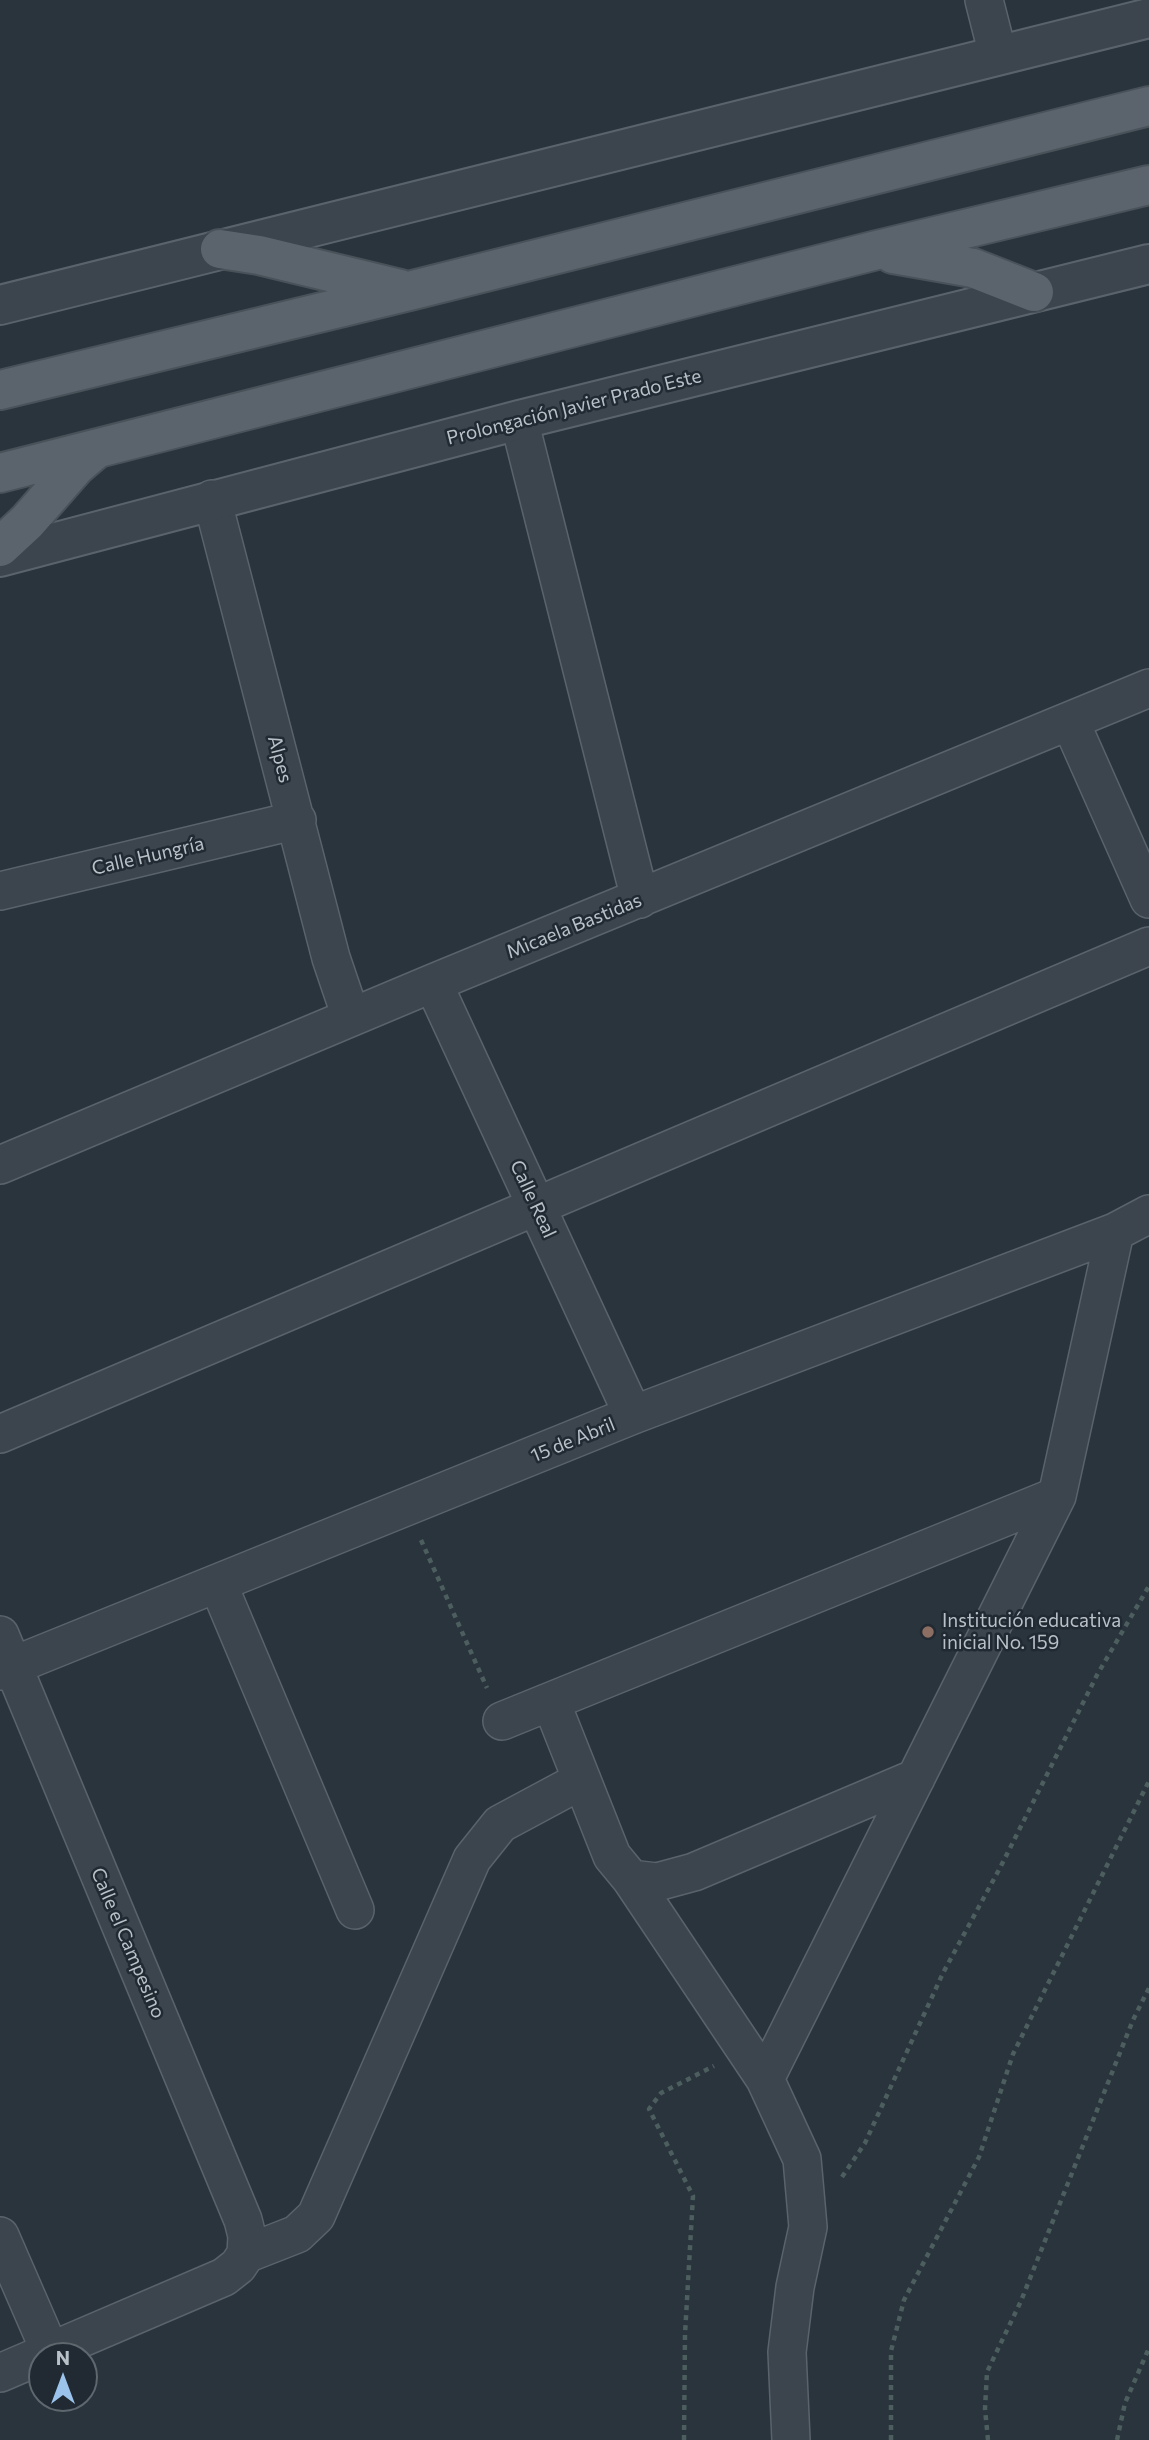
<!DOCTYPE html>
<html>
<head>
<meta charset="utf-8">
<style>
  body { margin:0 }
  #map { position:relative; width:1149px; height:2440px; overflow:hidden; background:#29343d; font-family:Commissioner,sans-serif }
  canvas { display:block }
  .north { position:absolute; left:28px; top:2342px; width:70px; height:70px; box-sizing:border-box; background:#212a32; border:2px solid #5e666e; border-radius:50%; rotate:0deg; font-size:19px; font-weight:700; line-height:28px; text-align:center; color:#b9c0c8 }
  .north::after { content:''; display:block; margin:auto; width:24px; height:32px; background:#9bc3eb; clip-path:polygon(50% 0,100% 100%,50% 72%,0 100%) }
</style>
</head>
<body>
<div id="map">
<canvas width="1149" height="2440"></canvas>
<div class="north">N</div>
</div>
<script>
const ctx = document.querySelector('canvas').getContext('2d');
ctx.lineJoin = 'round';
function toPath(rows) {
  const path = new Path2D();
  for (const r of rows) {
    path.moveTo(r[0], r[1]);
    for (let i = 2; i < r.length; i += 2) path.lineTo(r[i], r[i + 1]);
  }
  return path;
}
function stroke(path, color, width, dash) {
  ctx.strokeStyle = color;
  ctx.lineWidth = width;
  ctx.lineCap = dash ? 'butt' : 'round';
  ctx.setLineDash(dash || []);
  ctx.stroke(path);
}
function write(font, color, halo, rows, align = 'center') {
  ctx.font = font + ' Commissioner,sans-serif';
  ctx.lineWidth = 5;
  ctx.setLineDash([]);
  ctx.textBaseline = 'middle';
  ctx.strokeStyle = halo;
  ctx.fillStyle = color;
  for (const [text, x, y, turn = 0] of rows) {
    ctx.save();
    ctx.translate(x, y);
    ctx.rotate((+turn || 0) * Math.PI / 180);
    ctx.textAlign = isNaN(turn) ? turn : align;
    if (halo) ctx.strokeText(text, 0, 0);
    ctx.fillText(text, 0, 0);
    ctx.restore();
  }
}
const path = toPath([
  [421,1540,487,1688],
  [842,2177,865,2143,943,1973,1001,1866,1097,1675,1149,1586],
  [684,2440,685,2334,693,2196,649,2109,661,2093,714,2066],
  [891,2440,891,2351,904,2300,979,2157,1013,2054,1149,1781],
  [988,2440,985,2409,987,2372,1021,2301,1133,2020,1149,1988],
  [1117,2440,1125,2403,1149,2348]
]);
const minor = toPath([
  [984,0,998,55],
  [519,420,640,899],
  [212,499,331,958,351,1017],
  [1070,721,1149,899],
  [0,891,297,820],
  [433,983,633,1415],
  [0,1165,433,983,1149,688],
  [0,1434,1149,946],
  [218,1584,355,1910],
  [0,1635,243,2220,247,2236,246,2254],
  [0,1671,633,1415,1115,1232,1149,1214],
  [551,1702,612,1856,631,1879,765,2079,802,2159,808,2227,795,2287,787,2352,791,2440],
  [502,1721,1057,1496],
  [631,1879,657,1882,694,1872,916,1778],
  [765,2079,1057,1496,1115,1232],
  [0,2236,50,2351],
  [0,2373,224,2277,238,2266,246,2254,297,2234,316,2216,472,1859,500,1824,582,1780]
]);
const tertiary = toPath([
  [0,305,1149,18],
  [0,557,519,420,1149,264]
]);
const primary = toPath([
  [220,249,259,255,400,289],
  [893,254,973,268,1034,292],
  [0,390,409,291,1149,106],
  [0,473,873,251,1149,185],
  [0,547,27,522,76,466,96,449]
]);
const markers = [
  [928,1632,7,"#8d6e63"]
];
const streetNames = [
  ["Prolongación Javier Prado Este",574,407,-14],
  ["Alpes",280,759,75],
  ["Calle Hungría",148,856,-13],
  ["Micaela Bastidas",574,926,-22],
  ["Calle Real",533,1199,65],
  ["15 de Abril",573,1440,-22],
  ["Calle el Campesino",128,1943,67]
];
const poiNames = [
  ["Institución educativa",942,1621],
  ["inicial No. 159",942,1643]
];
stroke(minor, '#5a636b', 40);
stroke(tertiary, '#5a636b', 42);
stroke(primary, '#495159', 42);
stroke(path, '#4d5e5e', 4.5, [5, 5]);
stroke(minor, '#3c454d', 37);
stroke(tertiary, '#3c454d', 38);
stroke(primary, '#5b646d', 38);
for (const [x, y, r, color] of markers) {
  const dot = new Path2D();
  dot.arc(x, y, r, 0, 2 * Math.PI);
  ctx.fillStyle = color;
  ctx.fill(dot);
  stroke(dot, '#212a32', 2.5);
}
write('19px', '#b9c0c8', '#212a32', streetNames);
write('19px', '#b9c0c8', '#212a32', poiNames, 'left');
</script>
</body>
</html>
